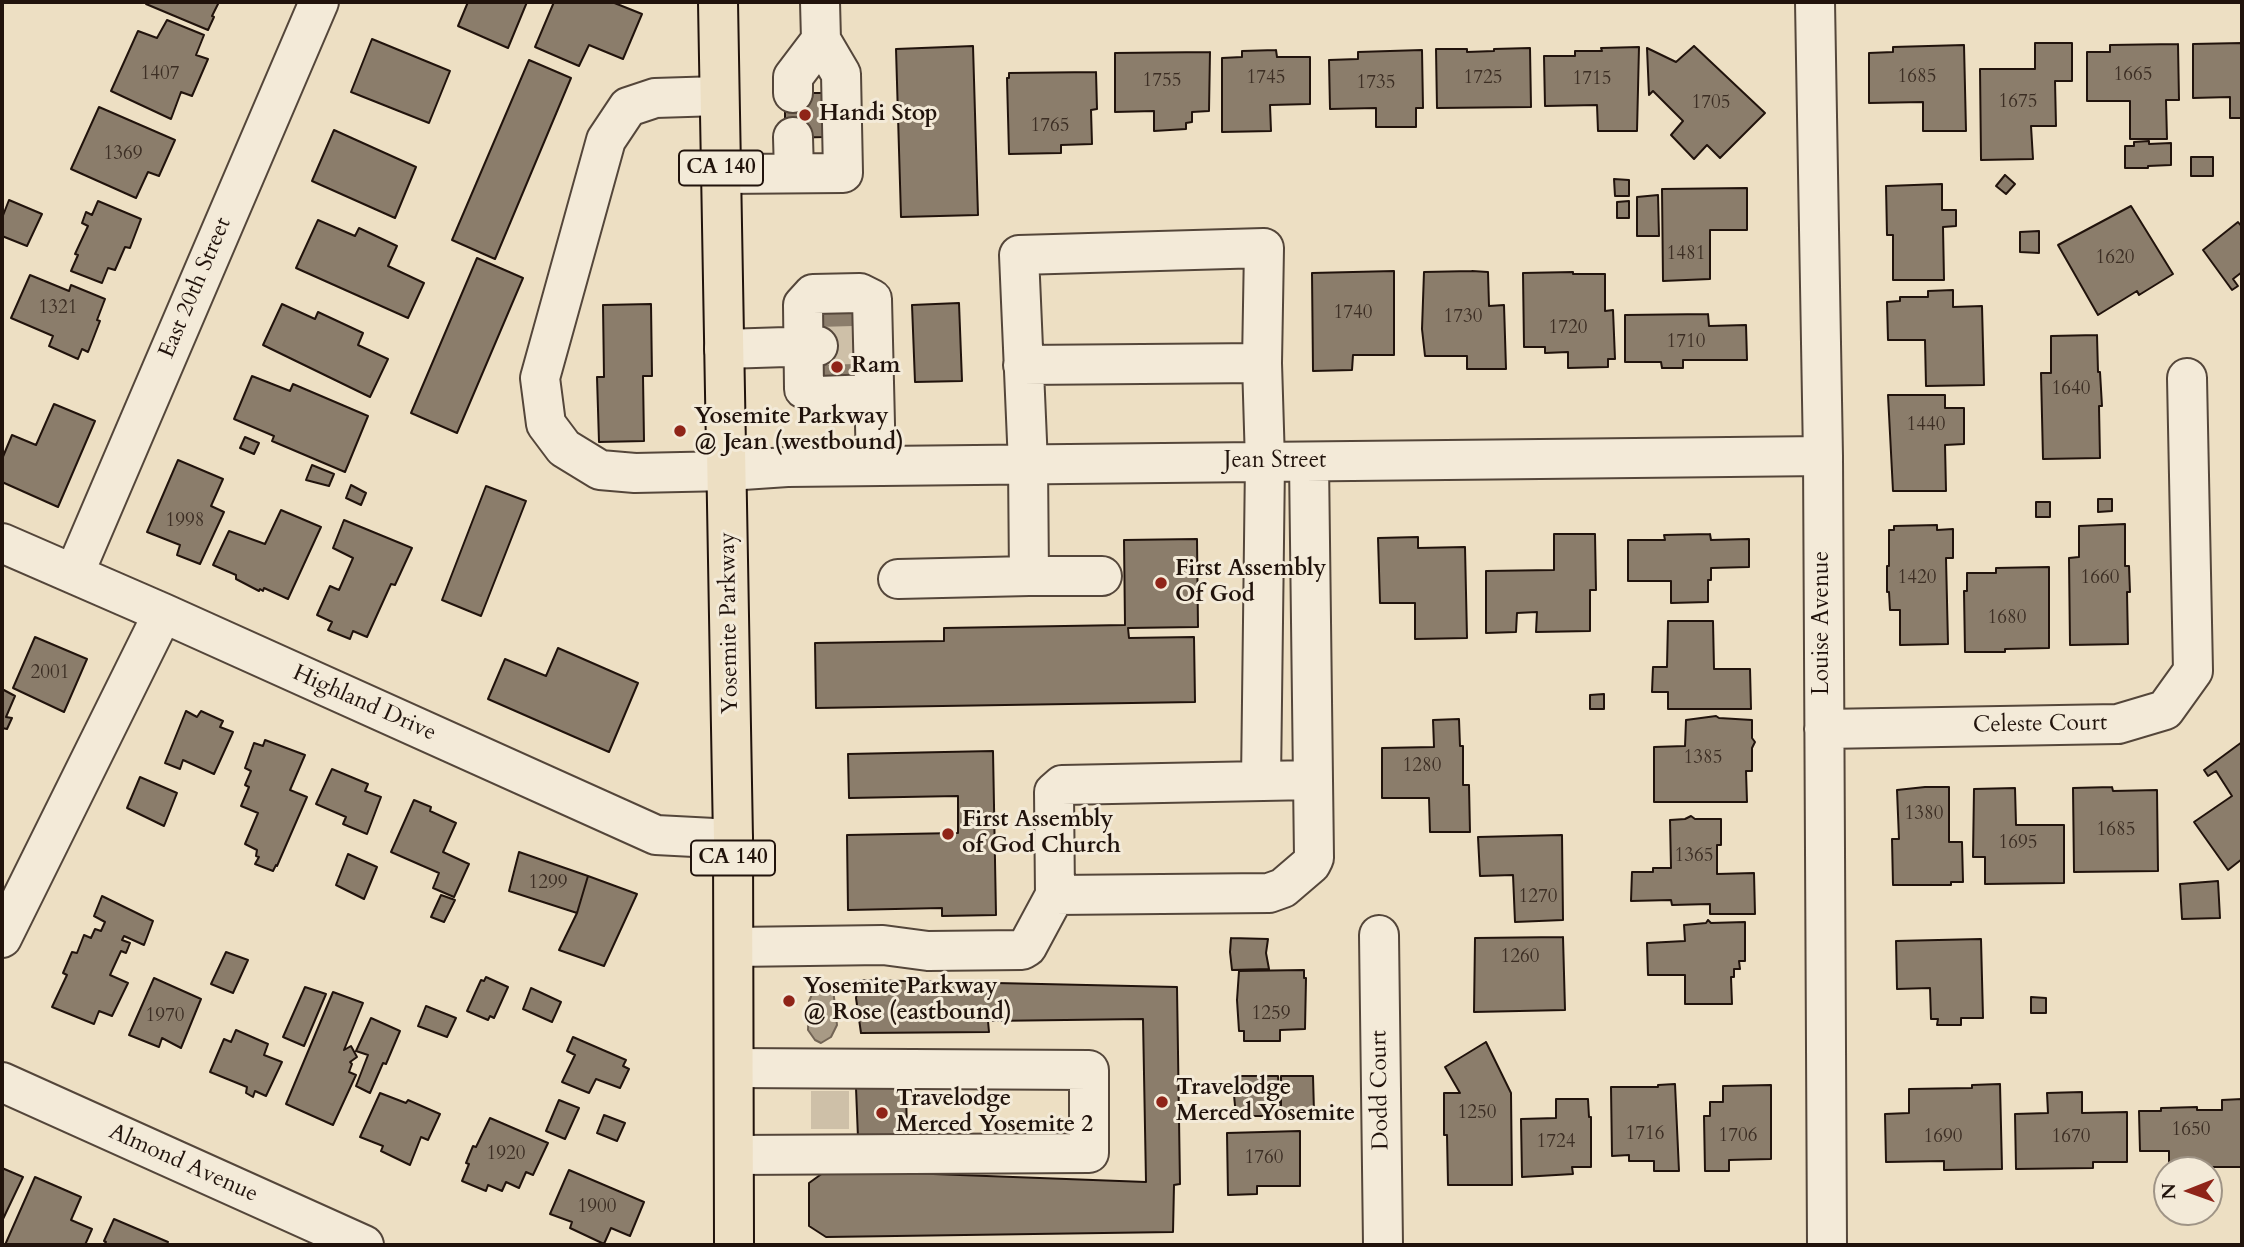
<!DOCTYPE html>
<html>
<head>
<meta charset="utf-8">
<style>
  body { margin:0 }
  #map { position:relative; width:2244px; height:1247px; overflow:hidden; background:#eddfc3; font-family:Cardo,serif }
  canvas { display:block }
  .frame { position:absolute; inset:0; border:4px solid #21130c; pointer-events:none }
  .north { position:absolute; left:2153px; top:1156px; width:70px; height:70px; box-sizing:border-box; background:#f3ead8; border:2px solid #9f9486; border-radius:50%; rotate:269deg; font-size:19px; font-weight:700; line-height:28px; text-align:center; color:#21130c }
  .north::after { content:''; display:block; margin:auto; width:24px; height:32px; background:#8f2418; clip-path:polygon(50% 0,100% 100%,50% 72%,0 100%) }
</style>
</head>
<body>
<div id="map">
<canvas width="2244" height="1247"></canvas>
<div class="frame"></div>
<div class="north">N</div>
</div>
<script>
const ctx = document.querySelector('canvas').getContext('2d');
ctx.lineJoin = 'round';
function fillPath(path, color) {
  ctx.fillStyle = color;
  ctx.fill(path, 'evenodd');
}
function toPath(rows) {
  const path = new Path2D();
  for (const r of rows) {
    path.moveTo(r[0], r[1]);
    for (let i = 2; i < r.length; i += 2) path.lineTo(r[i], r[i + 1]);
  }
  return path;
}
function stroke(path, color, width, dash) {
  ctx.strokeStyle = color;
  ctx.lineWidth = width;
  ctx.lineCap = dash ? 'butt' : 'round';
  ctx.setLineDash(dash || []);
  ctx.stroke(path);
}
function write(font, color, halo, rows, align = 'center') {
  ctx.font = font + ' Cardo,serif';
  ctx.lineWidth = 6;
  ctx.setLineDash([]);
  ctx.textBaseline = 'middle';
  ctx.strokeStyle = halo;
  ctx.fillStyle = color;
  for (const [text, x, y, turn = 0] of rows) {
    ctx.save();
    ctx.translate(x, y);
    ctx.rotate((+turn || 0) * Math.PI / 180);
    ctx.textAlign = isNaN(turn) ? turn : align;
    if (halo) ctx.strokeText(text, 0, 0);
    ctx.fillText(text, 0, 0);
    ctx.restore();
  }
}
const water = toPath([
  [822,988,833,988,837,1025,831,1037,821,1043,815,1040,808,1030,809,1001,814,990,822,988]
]);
const building = toPath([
  [147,2,219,2,212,16,214,17,208,30,146,4,147,2],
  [468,2,527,2,508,48,458,26,468,2],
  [554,2,612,2,642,14,623,59,589,45,579,66,535,47,554,2],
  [167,20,204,35,196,55,208,59,192,96,181,92,171,119,111,91,138,31,157,38,167,20],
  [372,39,450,71,429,123,351,92,372,39],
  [2035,43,2072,43,2072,81,2055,81,2056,126,2031,126,2033,159,1981,160,1980,69,2035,69,2035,43],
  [2242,43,2242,118,2230,118,2230,97,2193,98,2193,44,2242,43],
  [2178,44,2179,100,2166,100,2167,139,2130,139,2130,101,2087,101,2087,52,2110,52,2110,45,2178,44],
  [1964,45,1966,131,1923,131,1923,102,1869,103,1869,53,1893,52,1893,47,1964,45],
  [973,46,978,215,901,217,896,49,973,46],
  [1694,46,1765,113,1720,158,1707,145,1694,159,1671,135,1683,121,1653,91,1649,95,1647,48,1676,62,1694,46],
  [1639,47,1637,131,1598,131,1597,105,1545,106,1544,56,1575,56,1575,51,1602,51,1601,48,1639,47],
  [1530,48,1531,107,1437,108,1436,49,1467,49,1467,52,1494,51,1494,49,1530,48],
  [1276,50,1277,57,1310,57,1310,104,1270,105,1271,131,1222,132,1222,58,1242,57,1242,51,1276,50],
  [1422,50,1423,108,1416,108,1416,127,1376,127,1376,108,1330,109,1329,60,1358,59,1358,52,1422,50],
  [1210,52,1209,111,1192,112,1192,122,1186,123,1186,129,1154,131,1154,111,1115,112,1115,53,1210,52],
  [529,60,571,78,495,259,452,240,529,60],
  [1096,72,1097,109,1091,110,1092,144,1061,145,1061,153,1009,154,1007,78,1009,78,1009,73,1096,72],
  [785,93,825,93,825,137,785,138,785,93],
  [99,107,175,140,159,176,148,172,136,198,71,169,99,107],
  [334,130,416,167,395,218,312,181,334,130],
  [2149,141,2149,144,2171,143,2171,165,2148,166,2148,168,2125,168,2125,146,2134,146,2134,142,2149,141],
  [2191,157,2213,157,2213,176,2191,176,2191,157],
  [2005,175,2015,184,2006,194,1996,186,2005,175],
  [1614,179,1629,180,1629,196,1615,196,1614,179],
  [1942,184,1942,210,1956,210,1956,226,1943,227,1944,280,1893,280,1893,235,1887,235,1886,186,1942,184],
  [1747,188,1747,230,1710,230,1710,279,1663,281,1662,189,1747,188],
  [1658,195,1659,236,1637,236,1637,197,1658,195],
  [9,200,42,214,27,246,2,236,2,218,9,200],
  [98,201,141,219,130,248,125,247,115,270,108,268,102,283,71,271,78,255,75,254,88,226,82,223,86,212,92,215,98,201],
  [1629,201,1629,218,1617,218,1617,202,1629,201],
  [2131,206,2173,274,2139,295,2137,291,2098,315,2058,245,2131,206],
  [318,220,355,236,359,228,397,246,388,266,424,283,408,318,296,268,318,220],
  [2238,222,2242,227,2242,272,2233,279,2238,286,2232,290,2203,250,2238,222],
  [2039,231,2039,253,2020,252,2020,232,2039,231],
  [477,258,523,278,457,433,411,413,477,258],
  [1394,271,1394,355,1353,355,1352,370,1313,371,1312,273,1394,271],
  [1472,271,1488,272,1489,306,1504,305,1506,369,1467,369,1467,356,1425,356,1422,329,1424,272,1472,271],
  [1573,272,1573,274,1605,274,1605,311,1613,310,1615,359,1608,359,1608,367,1568,368,1568,352,1545,353,1545,347,1524,347,1523,273,1573,272],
  [30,275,69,291,71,285,105,299,97,320,100,321,88,352,82,349,78,359,49,346,53,336,11,318,30,275],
  [1953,290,1953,307,1982,306,1984,385,1926,386,1925,340,1888,340,1887,302,1900,301,1900,297,1928,297,1928,291,1953,290],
  [959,303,962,381,915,382,912,305,959,303],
  [282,304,315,319,318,312,363,333,358,345,388,359,370,397,263,345,282,304],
  [651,304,652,376,643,376,644,441,599,442,597,377,604,377,603,305,651,304],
  [817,307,853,307,855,388,819,388,817,307],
  [1708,314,1709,326,1746,325,1747,360,1683,360,1683,368,1662,368,1661,362,1625,362,1625,315,1708,314],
  [2097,335,2098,372,2100,372,2102,406,2099,406,2100,458,2043,459,2041,373,2051,373,2051,336,2097,335],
  [252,376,290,391,293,384,368,416,345,472,272,441,274,436,234,419,252,376],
  [1888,395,1945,395,1945,408,1964,408,1964,444,1945,445,1946,491,1893,491,1888,395],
  [54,404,95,421,58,507,2,482,2,459,12,435,36,445,54,404],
  [245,437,259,443,254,454,240,448,245,437],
  [178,460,223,479,211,506,224,512,200,564,177,555,180,545,147,532,178,460],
  [312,465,334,474,329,486,306,480,312,465],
  [351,485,366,493,361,505,346,498,351,485],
  [486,486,526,501,481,616,442,600,486,486],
  [2098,499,2112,499,2112,511,2098,512,2098,499],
  [2036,502,2050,502,2050,517,2036,517,2036,502],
  [281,510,321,527,288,599,264,588,263,591,260,589,259,591,236,579,236,575,213,565,229,531,265,544,281,510],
  [344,520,412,548,395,585,391,584,367,637,353,631,350,639,328,630,332,622,317,615,330,586,339,590,353,558,333,548,344,520],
  [2125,524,2125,566,2129,566,2130,592,2127,592,2128,644,2070,645,2069,558,2079,557,2079,526,2125,524],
  [1937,525,1937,530,1953,529,1953,558,1946,558,1948,644,1900,645,1900,610,1890,610,1889,592,1887,592,1887,566,1889,566,1889,530,1894,530,1894,526,1937,525],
  [1554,534,1595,534,1596,590,1590,590,1590,631,1536,632,1537,612,1517,613,1516,632,1486,633,1486,571,1554,570,1554,534],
  [1710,534,1711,540,1749,539,1749,567,1711,568,1711,580,1708,580,1708,602,1671,603,1671,581,1628,581,1628,540,1665,540,1664,535,1710,534],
  [1418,537,1418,548,1465,547,1467,638,1415,639,1415,603,1380,603,1378,538,1418,537],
  [1197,539,1198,627,1128,628,1129,638,1194,637,1195,702,816,708,815,643,944,641,944,628,1125,625,1124,540,1197,539],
  [2049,567,2049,648,2005,649,2005,652,1965,652,1964,591,1967,591,1967,573,1996,573,1996,568,2049,567],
  [1668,621,1713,621,1714,669,1750,669,1751,709,1668,709,1668,692,1652,692,1653,667,1667,667,1668,621],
  [35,637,87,659,64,712,13,688,35,637],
  [558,648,638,683,609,752,488,699,505,659,546,676,558,648],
  [2,689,15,696,6,717,12,718,7,729,2,728,2,689],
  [1604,694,1604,709,1590,709,1590,695,1604,694],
  [186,711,197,717,201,711,223,721,220,727,233,732,214,774,183,760,180,769,165,763,186,711],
  [1716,716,1719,718,1752,720,1752,738,1755,742,1752,748,1752,771,1746,771,1747,802,1654,802,1654,747,1685,746,1686,720,1716,716],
  [1459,719,1460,746,1463,746,1463,785,1469,785,1470,832,1430,832,1429,798,1382,798,1382,748,1434,747,1433,720,1459,719],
  [265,740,305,755,290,790,307,797,277,866,276,865,273,871,255,864,259,857,256,856,257,850,245,844,258,813,241,806,249,787,245,785,251,771,245,768,254,743,263,746,265,740],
  [2242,742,2242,859,2228,870,2194,822,2232,796,2216,771,2208,776,2204,770,2242,742],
  [993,751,996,915,942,916,942,908,848,910,847,835,958,833,958,796,849,798,848,754,993,751],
  [332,769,368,784,365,791,381,797,367,834,343,824,346,817,316,804,332,769],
  [140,777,177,793,164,826,127,808,140,777],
  [1925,787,1949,787,1949,842,1962,842,1963,882,1951,882,1951,885,1893,885,1892,839,1899,839,1897,790,1925,787],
  [2112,787,2113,791,2157,790,2158,871,2074,872,2073,788,2112,787],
  [2015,788,2016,825,2064,825,2064,883,1985,884,1985,857,1973,857,1974,789,2015,788],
  [414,800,431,807,430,811,456,823,443,852,469,864,454,897,433,888,439,873,391,852,414,800],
  [1691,816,1695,819,1721,819,1721,845,1717,845,1717,874,1754,873,1755,914,1710,914,1710,904,1672,905,1671,900,1631,901,1632,872,1653,872,1653,868,1671,868,1670,820,1685,819,1691,816],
  [1562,835,1563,920,1515,922,1513,875,1480,876,1478,837,1562,835],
  [519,852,588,876,577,913,509,891,519,852],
  [348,854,377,867,364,899,336,885,348,854],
  [588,876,637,894,604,966,559,950,577,913,588,876],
  [2218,881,2220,918,2182,919,2180,884,2218,881],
  [441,895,455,900,444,922,431,917,441,895],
  [102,896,153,921,144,945,124,936,122,940,130,943,126,953,121,951,110,975,128,983,112,1016,99,1011,94,1024,52,1007,67,975,63,973,72,952,77,953,84,935,91,938,95,929,101,931,105,922,94,916,102,896],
  [1708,920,1711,923,1745,922,1745,961,1739,961,1740,969,1734,969,1734,977,1731,977,1732,1004,1685,1004,1685,975,1648,975,1647,943,1685,941,1684,925,1706,923,1708,920],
  [1563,937,1565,1010,1474,1012,1475,938,1563,937],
  [1231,938,1268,939,1266,953,1269,969,1232,970,1230,952,1231,938],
  [1981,939,1983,1018,1961,1018,1961,1025,1937,1025,1938,1019,1931,1019,1930,988,1897,989,1896,941,1981,939],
  [226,952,248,960,233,993,211,984,226,952],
  [1304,970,1304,978,1306,978,1305,1029,1280,1030,1280,1041,1244,1041,1244,1031,1239,1031,1237,1000,1239,971,1304,970],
  [486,977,508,987,494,1018,490,1016,488,1020,467,1011,481,980,484,981,486,977],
  [154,978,201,999,181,1048,162,1038,159,1047,129,1035,154,978],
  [860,980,1177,987,1180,1184,1174,1185,1173,1232,826,1237,809,1226,809,1183,827,1170,1146,1182,1143,1019,988,1021,989,1032,861,1033,856,998,860,980],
  [305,987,326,994,304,1046,283,1037,305,987],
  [531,988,561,1002,552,1022,523,1009,531,988],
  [333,992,363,1003,344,1050,351,1046,357,1057,350,1062,352,1064,349,1072,356,1075,333,1125,286,1104,333,992],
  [2031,997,2046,998,2046,1013,2031,1013,2031,997],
  [426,1006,456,1018,447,1037,418,1026,426,1006],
  [371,1018,400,1031,386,1064,383,1063,370,1093,356,1086,368,1055,356,1051,371,1018],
  [236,1030,268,1044,264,1055,282,1062,266,1096,255,1091,253,1097,246,1093,247,1087,210,1072,224,1039,231,1042,236,1030],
  [573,1037,626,1060,623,1066,629,1069,620,1088,596,1079,589,1093,562,1082,575,1055,567,1051,573,1037],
  [1486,1042,1511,1093,1512,1185,1448,1185,1447,1135,1444,1135,1444,1093,1460,1093,1445,1067,1486,1042],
  [1235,1076,1278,1076,1280,1112,1271,1112,1271,1116,1236,1116,1234,1095,1235,1076],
  [1281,1076,1313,1076,1314,1112,1281,1112,1281,1076],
  [1675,1084,1679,1171,1654,1171,1654,1161,1629,1161,1629,1155,1612,1156,1611,1087,1658,1087,1658,1085,1675,1084],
  [2000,1084,2002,1169,1944,1170,1944,1161,1886,1162,1885,1114,1909,1113,1909,1089,1972,1088,1972,1085,2000,1084],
  [1771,1085,1771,1159,1729,1160,1729,1171,1705,1171,1704,1116,1710,1116,1710,1102,1723,1102,1723,1086,1771,1085],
  [906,1086,907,1139,858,1138,856,1088,906,1086],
  [2082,1092,2082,1113,2127,1112,2127,1162,2093,1162,2093,1168,2016,1169,2015,1114,2048,1113,2047,1093,2082,1092],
  [380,1093,406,1103,408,1100,440,1114,428,1140,421,1137,410,1165,381,1151,383,1146,360,1137,380,1093],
  [1556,1099,1588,1099,1589,1117,1591,1117,1591,1167,1572,1167,1573,1174,1522,1177,1521,1119,1556,1118,1556,1099],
  [2242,1099,2242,1167,2169,1167,2169,1151,2140,1151,2139,1111,2161,1111,2161,1108,2197,1107,2197,1110,2222,1110,2222,1100,2242,1099],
  [559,1100,579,1108,565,1139,546,1131,559,1100],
  [604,1115,625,1123,617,1141,597,1133,604,1115],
  [490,1118,548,1143,533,1175,526,1172,519,1188,506,1182,502,1191,488,1185,486,1191,462,1181,469,1164,466,1163,473,1146,476,1147,490,1118],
  [1300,1131,1300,1186,1257,1186,1257,1194,1228,1195,1227,1133,1300,1131],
  [2,1168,23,1177,3,1219,2,1219,2,1168],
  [569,1170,644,1202,630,1236,611,1228,604,1244,570,1228,572,1222,550,1214,569,1170],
  [35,1177,81,1197,71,1220,92,1229,85,1245,5,1245,35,1177],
  [114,1219,168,1242,166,1245,104,1245,106,1242,104,1241,114,1219]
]);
const minorTunnel = toPath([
  [818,346,854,345],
  [830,1091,830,1139]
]);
const minor = toPath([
  [1815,2,1823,456,1827,1245],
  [793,93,793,77,821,40],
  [719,96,655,98,628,107,606,140,540,378,546,424,564,448,600,470,635,473,728,471,787,467,1823,456],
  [793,137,794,173],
  [721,174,843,173,841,74,821,40,820,2],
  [724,349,818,346],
  [1023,365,1262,363],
  [874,394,818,396,804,389,803,305,813,294,860,293,872,299,876,466],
  [1309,462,1313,780,1314,858,1311,864,1283,888,1269,893,1055,895,1054,792,1062,785,1313,780],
  [2,543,163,613,656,835,733,839],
  [74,574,319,2],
  [1029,576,1102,576],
  [898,579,1029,576,1028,464,1019,255,1264,248,1262,363,1265,462,1261,781],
  [1824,729,2118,724,2165,710,2193,671,2187,378],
  [1379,935,1383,1245],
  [2,938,163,613],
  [734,947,883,945,928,951,1022,950,1027,947,1055,895],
  [734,1068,1089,1070,1089,1153,734,1155],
  [2,1082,364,1245]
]);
const major = toPath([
  [718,2,733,839,734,1245]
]);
const markers = [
  [805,115,7,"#8f2418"],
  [837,367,7,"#8f2418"],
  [680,431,7,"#8f2418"],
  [1161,583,7,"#8f2418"],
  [948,834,7,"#8f2418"],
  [789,1001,7,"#8f2418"],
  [1162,1102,7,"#8f2418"],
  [882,1113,7,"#8f2418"]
];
const numberNames = [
  ["1407",160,75],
  ["1665",2133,76],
  ["1685",1917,78],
  ["1745",1266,79],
  ["1725",1483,79],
  ["1715",1592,80],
  ["1755",1162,82],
  ["1735",1376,84],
  ["1675",2018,103],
  ["1705",1711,104],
  ["1765",1050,127],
  ["1369",123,155],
  ["1481",1686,255],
  ["1620",2115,259],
  ["1321",58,309],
  ["1740",1353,314],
  ["1730",1463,318],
  ["1720",1568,329],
  ["1710",1686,343],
  ["1640",2071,390],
  ["1440",1926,426],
  ["1998",185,522],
  ["1420",1917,579],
  ["1660",2100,579],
  ["1680",2007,619],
  ["2001",50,674],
  ["1385",1703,759],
  ["1280",1422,767],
  ["1380",1924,815],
  ["1685",2116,831],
  ["1695",2018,844],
  ["1365",1694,857],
  ["1299",548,884],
  ["1270",1538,898],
  ["1260",1520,958],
  ["1259",1271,1015],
  ["1970",165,1017],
  ["1250",1477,1114],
  ["1650",2191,1131],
  ["1716",1645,1135],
  ["1706",1738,1137],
  ["1690",1943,1138],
  ["1670",2071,1138],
  ["1724",1556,1143],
  ["1920",506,1155],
  ["1760",1264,1159],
  ["1900",597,1208]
];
const shields = [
  [721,168,84],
  [733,858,84]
];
const shieldNames = [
  ["CA 140",721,168],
  ["CA 140",733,858]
];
const poiNames = [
  ["Handi Stop",819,115],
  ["Ram",851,367],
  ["Yosemite Parkway",694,418],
  ["@ Jean (westbound)",694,444],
  ["First Assembly",1175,570],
  ["Of God",1175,596],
  ["First Assembly",962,821],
  ["of God Church",962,847],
  ["Yosemite Parkway",803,988],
  ["@ Rose (eastbound)",803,1014],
  ["Travelodge",1176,1089],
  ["Merced Yosemite",1176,1115],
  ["Travelodge",896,1100],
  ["Merced Yosemite 2",896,1126]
];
const streetNames = [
  ["East 20th Street",196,288,-67],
  ["Jean Street",1275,462],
  ["Yosemite Parkway",730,623,-91],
  ["Louise Avenue",1823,623,-90],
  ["Highland Drive",364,704,24],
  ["Celeste Court",2040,725,-1],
  ["Dodd Court",1381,1090,-91],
  ["Almond Avenue",183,1164,24]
];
fillPath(water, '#a89a85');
stroke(water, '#726455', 2);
fillPath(building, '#8b7d6b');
stroke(building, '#21130c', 2);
stroke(minorTunnel, '#cec0a8', 38, [38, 19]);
stroke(minor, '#54463a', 42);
stroke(major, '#21130c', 42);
stroke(minor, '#f3ead8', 38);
stroke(major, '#eddfc3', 38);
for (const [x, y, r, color] of markers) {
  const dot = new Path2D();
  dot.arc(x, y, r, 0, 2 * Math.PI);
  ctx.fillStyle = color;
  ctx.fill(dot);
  stroke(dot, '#f3ead8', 2.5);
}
write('19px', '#3c2e24', null, numberNames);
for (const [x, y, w] of shields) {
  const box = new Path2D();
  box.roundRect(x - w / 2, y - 17.5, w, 35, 5);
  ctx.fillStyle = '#f3ead8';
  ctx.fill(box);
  stroke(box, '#21130c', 2);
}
write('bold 21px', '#21130c', null, shieldNames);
write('bold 23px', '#21130c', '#f3ead8', poiNames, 'left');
write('23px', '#21130c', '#f3ead8', streetNames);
</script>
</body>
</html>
